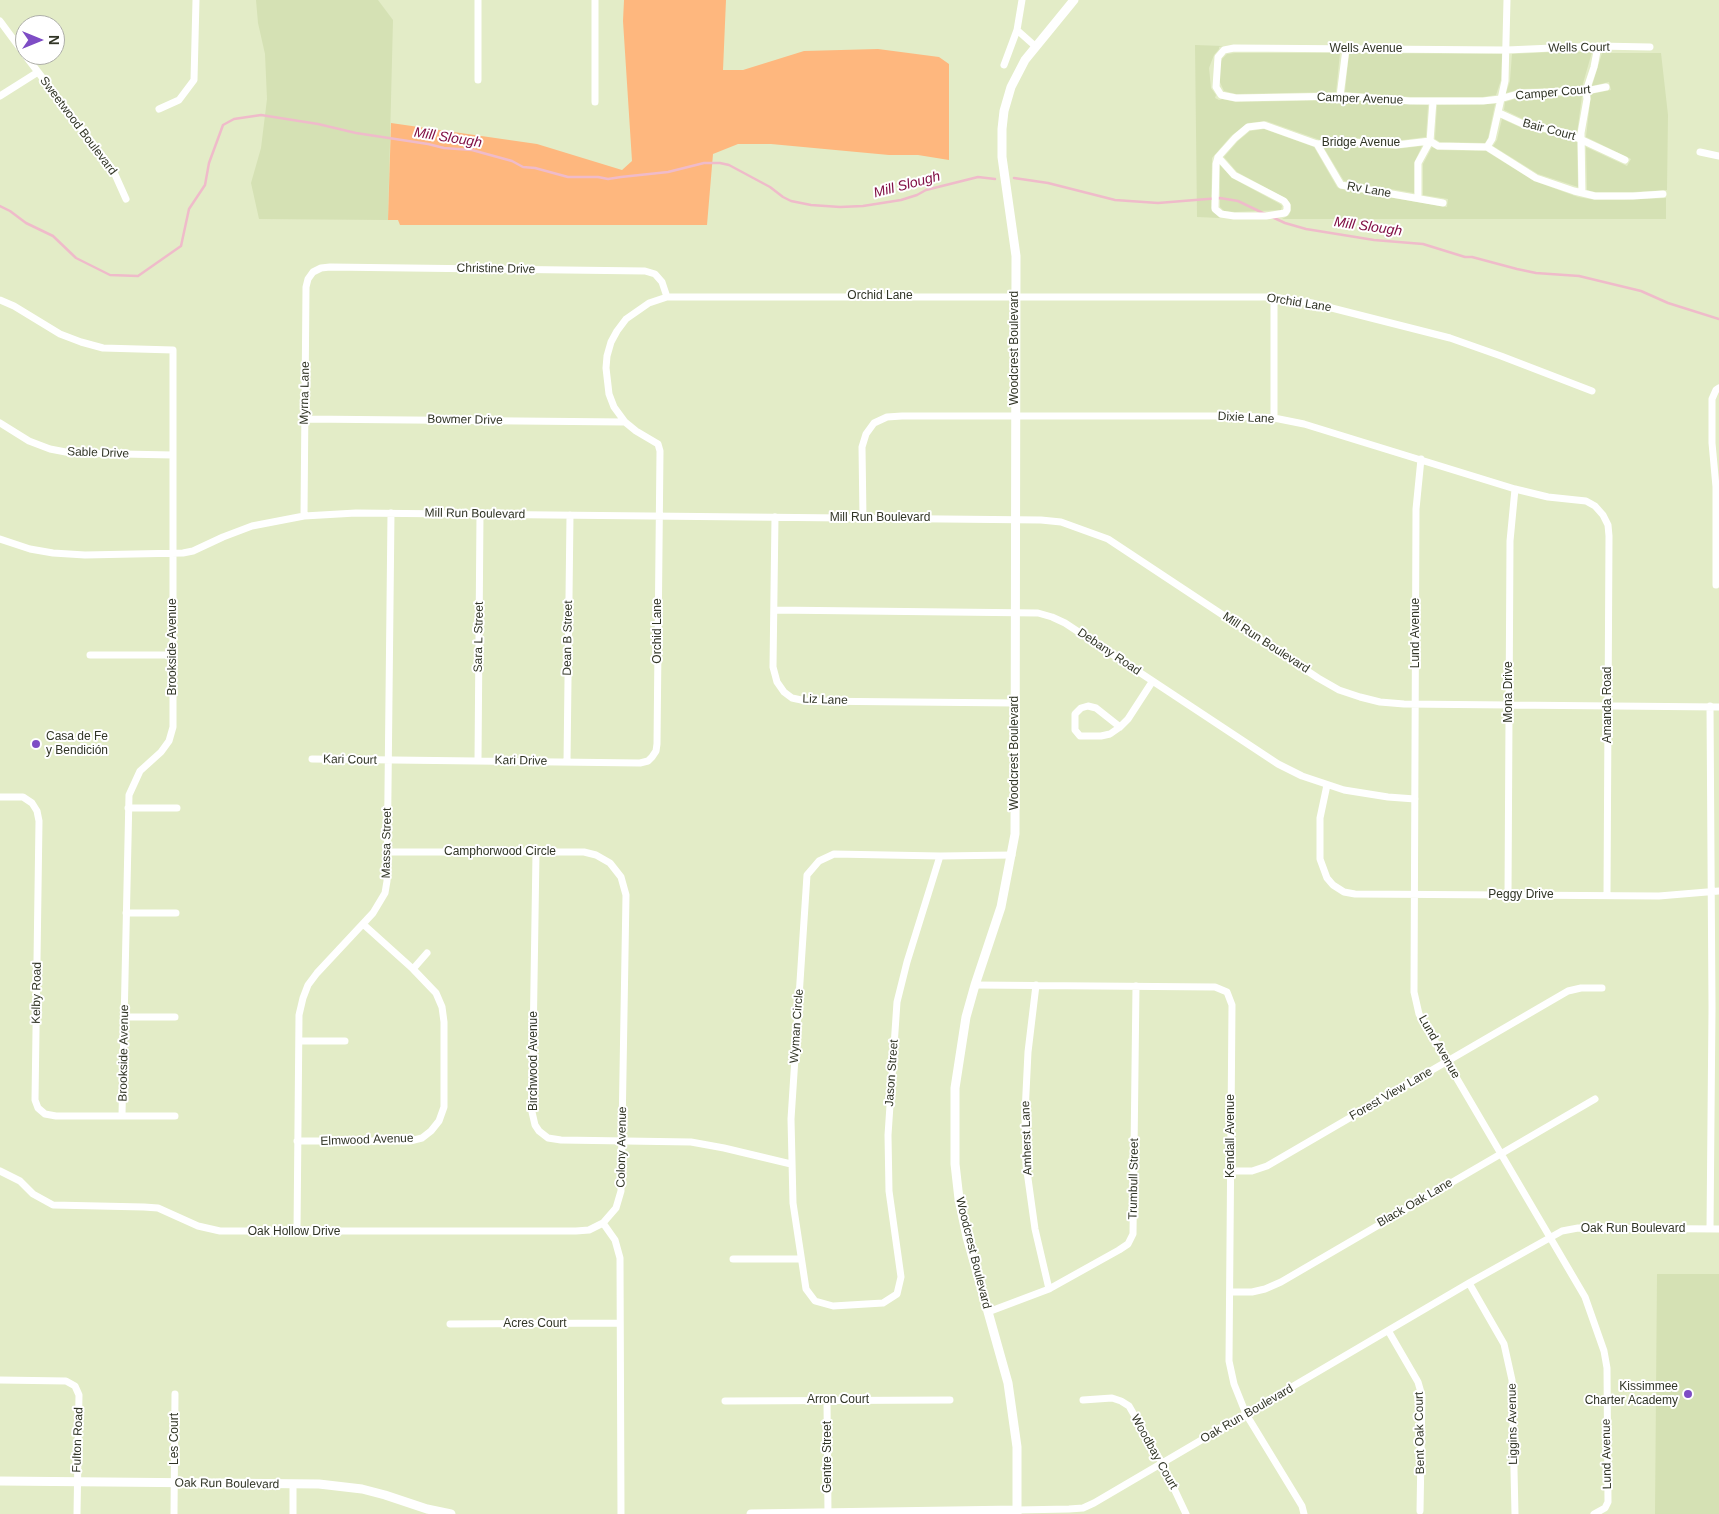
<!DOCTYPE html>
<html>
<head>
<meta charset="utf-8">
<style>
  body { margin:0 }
  #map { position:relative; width:1719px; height:1514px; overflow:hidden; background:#e3ecc7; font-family:Arial,sans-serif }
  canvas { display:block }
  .north { position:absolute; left:15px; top:15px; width:50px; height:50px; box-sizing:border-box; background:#fff; border:1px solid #adaea8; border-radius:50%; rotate:90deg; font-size:14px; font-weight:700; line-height:20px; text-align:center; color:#313526 }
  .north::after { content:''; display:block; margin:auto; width:18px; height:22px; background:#7e4dc5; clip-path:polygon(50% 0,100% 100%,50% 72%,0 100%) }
</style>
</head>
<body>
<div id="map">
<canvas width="1719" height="1514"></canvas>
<div class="north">N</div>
</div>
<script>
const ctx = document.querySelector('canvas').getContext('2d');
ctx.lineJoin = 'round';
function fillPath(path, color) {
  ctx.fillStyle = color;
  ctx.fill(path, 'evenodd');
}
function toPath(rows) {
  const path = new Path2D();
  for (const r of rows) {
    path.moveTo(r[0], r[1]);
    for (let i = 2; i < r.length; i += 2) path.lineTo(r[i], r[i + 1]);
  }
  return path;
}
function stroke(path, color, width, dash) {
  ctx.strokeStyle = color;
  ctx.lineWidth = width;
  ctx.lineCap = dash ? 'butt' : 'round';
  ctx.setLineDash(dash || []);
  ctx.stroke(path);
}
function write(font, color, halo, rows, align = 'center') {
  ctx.font = font + ' Arial,sans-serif';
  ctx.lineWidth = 4;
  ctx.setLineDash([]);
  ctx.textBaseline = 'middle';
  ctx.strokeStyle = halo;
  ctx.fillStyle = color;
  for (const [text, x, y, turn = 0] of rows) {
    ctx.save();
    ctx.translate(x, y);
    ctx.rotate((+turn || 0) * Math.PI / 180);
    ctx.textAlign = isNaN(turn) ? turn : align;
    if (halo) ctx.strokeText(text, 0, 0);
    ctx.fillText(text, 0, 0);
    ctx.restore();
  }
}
const built = toPath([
  [256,0,378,0,393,20,388,220,259,219,251,183,261,148,267,99,265,54,258,23],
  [1195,45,1223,46,1219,47,1219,49,1214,55,1209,68,1211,88,1216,95,1215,98,1219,100,1222,99,1236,102,1346,100,1428,105,1426,137,1395,141,1352,138,1320,140,1266,121,1248,123,1231,136,1212,158,1211,208,1220,218,1197,217],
  [1553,52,1592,52,1582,87,1521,89,1506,93,1510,81,1512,54],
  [1235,53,1340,53,1336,92,1236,94,1224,91,1218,78,1218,68,1222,59,1227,54],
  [1349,53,1502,54,1501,80,1496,95,1483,97,1410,97,1345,92],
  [1602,53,1661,53,1668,115,1667,190,1633,192,1595,192,1587,190,1586,147,1627,166,1631,159,1586,137,1591,94,1611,90,1609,82,1592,86],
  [1582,96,1577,133,1525,120,1504,110,1505,102,1522,97],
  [1495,104,1488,138,1485,143,1440,142,1435,139,1437,105],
  [1502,119,1522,128,1565,137,1577,142,1578,187,1538,174,1493,146,1497,140],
  [1264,129,1314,147,1337,187,1340,189,1447,207,1448,199,1423,195,1423,164,1432,147,1438,150,1486,151,1534,181,1578,197,1595,200,1622,200,1666,198,1666,219,1282,219,1289,215,1291,210,1291,205,1287,199,1237,172,1224,157,1238,141,1250,131],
  [1422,146,1414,163,1414,193,1344,181,1324,148,1352,147,1395,149],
  [1220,165,1232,178,1280,204,1282,206,1281,210,1235,212,1224,211,1220,207],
  [1657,1274,1719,1274,1719,1514,1655,1514]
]);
const green = toPath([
  [624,0,726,0,723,70,743,70,804,51,878,49,939,57,949,64,949,160,918,155,889,155,771,144,738,144,713,154,707,225,400,225,398,220,388,220,391,123,537,144,622,170,632,161,623,21]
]);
const stream = toPath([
  [1014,178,1048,183,1115,200,1158,203,1220,198,1238,201,1265,214],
  [0,206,10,211,26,223,53,236,76,258,110,275,138,276,181,246,189,209,205,185,209,163,223,125,234,119,261,115,318,124,356,133,428,144,444,148,472,150,512,161,523,167,535,168,568,177,598,177,608,179,621,177,668,172,704,163,720,163,729,165,770,187,783,197,791,201,811,205,840,207,863,206,901,200,917,195,926,190,978,177,995,179],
  [1272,217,1285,223,1306,229,1374,240,1423,244,1465,257,1472,257,1517,269,1536,273,1579,276,1641,291,1668,303,1719,319]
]);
const minor = toPath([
  [0,21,25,55],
  [1017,30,1035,46],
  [25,55,113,170,126,199],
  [1004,65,1017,30,1022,0],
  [478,80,478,0],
  [1606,87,1586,91,1521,93,1500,99,1483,101,1410,101,1346,96,1236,98,1221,95,1216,87,1218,57,1224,50,1234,48,1507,50,1598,46,1650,47],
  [0,96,38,72],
  [1340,96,1346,49],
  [595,102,595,0],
  [159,109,179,100,194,80,196,0],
  [1499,113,1523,124,1567,133,1625,160],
  [1317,144,1341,185,1443,203],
  [1487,147,1536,178,1574,191,1595,196,1633,196,1663,194],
  [1487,147,1492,139,1505,81,1507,0],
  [1700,152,1719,156],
  [1218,157,1235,138,1248,127,1264,125,1317,144,1352,142,1396,145,1430,141,1438,146,1487,147],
  [1218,157,1234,175,1284,201,1287,205,1287,210,1285,213,1266,216,1234,216,1221,214,1215,209,1216,164,1218,157],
  [1582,193,1581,133,1587,99,1586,91,1594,67,1598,46],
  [1418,198,1418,163,1430,141,1433,101],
  [1274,297,1274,418],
  [0,300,14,306,60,334,81,342,103,348,173,350,173,727,169,741,161,752,140,771,129,795,122,1115],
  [305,419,625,422],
  [0,423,29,441,50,449,71,453,173,455],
  [1421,459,1416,509,1414,992,1419,1014,1585,1297,1604,1351,1607,1368,1608,1502,1605,1508,1594,1514],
  [304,516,306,287,308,279,313,272,321,268,330,267,645,271,655,274,662,282,667,297],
  [775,517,773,667,777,682,784,692,792,698,806,701,1015,703],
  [863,518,862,447,866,434,874,423,887,417,902,416,1240,416,1274,418,1304,424,1515,489,1548,497,1586,501,1595,506,1603,515,1608,525,1609,536,1607,895],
  [0,539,30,549,53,553,85,555,183,553,193,551,223,537,252,526,304,516,356,513,1041,520,1061,522,1108,539,1318,678,1339,690,1360,697,1380,702,1404,704,1719,707],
  [1716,585,1716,487,1712,443,1712,399,1716,390,1719,388],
  [774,610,1038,613,1052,617,1065,623,1278,764,1302,776,1344,790,1388,797,1415,799],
  [90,655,173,655],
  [1710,706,1712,1008,1710,1229],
  [1120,727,1096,708,1088,706,1081,708,1075,714,1075,730,1080,736,1101,736,1110,734,1120,727,1128,719,1152,682],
  [312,759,640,763,648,761,652,757,656,751,657,744,660,451,658,444,636,431,625,422,614,407,609,394,606,368,607,356,611,342,617,331,626,319,649,303,667,297,1274,297,1312,303,1450,338,1501,356,1592,391],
  [478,760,480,514],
  [567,762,570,515],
  [1327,785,1320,818,1320,859,1327,878,1333,885,1344,892,1355,894,1659,896,1719,891],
  [0,797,23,797,32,803,37,811,39,821,35,1100,38,1108,45,1114,56,1116,175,1116],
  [128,808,177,808],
  [536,853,532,1112,535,1125,539,1131,548,1138,561,1140,691,1142,724,1148,791,1164],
  [940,856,907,962,897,1002,888,1135,889,1191,901,1277,897,1294,883,1303,833,1306,815,1301,806,1289,793,1203,791,1119,807,875,819,861,834,854,940,856,1012,855],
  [1508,895,1510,541,1515,489],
  [126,913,176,913],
  [413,969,427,953],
  [975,985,1215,987,1227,992,1232,1005,1229,1361,1234,1384,1246,1414,1302,1506,1304,1514],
  [1036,985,1028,1052,1025,1113,1026,1164,1035,1229,1049,1289],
  [124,1017,175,1017],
  [299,1041,345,1041],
  [297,1141,410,1141,422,1138,431,1131,439,1121,444,1107,444,1022,442,1007,436,993,413,969,363,924],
  [0,1171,20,1181,33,1194,53,1205,144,1207,158,1208,198,1226,220,1231,576,1231,589,1230,603,1223,616,1208,621,1191,626,895,621,877,610,863,596,855,584,852,387,852],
  [1231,1171,1252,1171,1267,1166,1568,991,1581,988,1602,988],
  [603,1223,615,1240,620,1258,621,1514],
  [297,1232,299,1015,303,998,308,985,317,973,373,913,385,893,387,881,391,513],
  [733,1259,800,1259],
  [1469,1283,1504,1344,1512,1380,1515,1514],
  [1230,1292,1252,1292,1265,1289,1281,1282,1595,1099],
  [988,1312,1049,1289,1119,1250,1128,1244,1133,1234,1136,986],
  [450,1324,620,1323],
  [1389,1332,1418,1382,1422,1396,1420,1511],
  [0,1380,66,1381,75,1386,79,1395,77,1514],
  [827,1400,828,1514],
  [1083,1400,1112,1398,1121,1401,1129,1406,1162,1463,1186,1514],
  [725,1401,950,1400],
  [293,1484,293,1514],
  [1017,1510,1069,1509,1083,1508,1094,1503,1469,1283,1562,1231,1578,1228,1719,1229],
  [174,1514,175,1394]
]);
const tertiary = toPath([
  [0,1481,319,1484,362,1489,385,1495,427,1509,451,1514],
  [751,1514,1017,1510],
  [1017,1514,1017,1447,1008,1383,967,1237,959,1199,955,1164,955,1088,966,1017,975,985,1001,907,1015,834,1016,256,1002,157,1002,129,1004,111,1011,87,1025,60,1074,0]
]);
const markers = [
  [36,744,5,"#7e4dc5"],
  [1688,1394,5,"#7e4dc5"]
];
const streetNames = [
  ["Wells Court",1579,48,-1],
  ["Wells Avenue",1366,49],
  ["Camper Court",1553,93,-5],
  ["Camper Avenue",1360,99,2],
  ["Sweetwood Boulevard",78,126,53],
  ["Bair Court",1549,130,15],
  ["Bridge Avenue",1361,143],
  ["Rv Lane",1369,190,10],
  ["Christine Drive",496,269,1],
  ["Orchid Lane",880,296],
  ["Orchid Lane",1299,303,9],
  ["Woodcrest Boulevard",1015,348,-90],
  ["Myrna Lane",305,393,-89],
  ["Dixie Lane",1246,418,3],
  ["Bowmer Drive",465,420,1],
  ["Sable Drive",98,453,2],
  ["Mill Run Boulevard",475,514,1],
  ["Mill Run Boulevard",880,518],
  ["Orchid Lane",658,631,-90],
  ["Lund Avenue",1416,633,-90],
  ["Sara L Street",479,637,-89],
  ["Dean B Street",568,638,-89],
  ["Mill Run Boulevard",1266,643,33],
  ["Brookside Avenue",173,647,-90],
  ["Debany Road",1109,652,34],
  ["Mona Drive",1509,692,-90],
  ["Liz Lane",825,700,2],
  ["Amanda Road",1608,705,-90],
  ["Woodcrest Boulevard",1015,753,-90],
  ["Kari Court",350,760,1],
  ["Kari Drive",521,761,1],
  ["Massa Street",387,843,-89],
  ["Camphorwood Circle",500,852],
  ["Peggy Drive",1521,895],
  ["Kelby Road",37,993,-89],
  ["Wyman Circle",797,1026,-86],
  ["Lund Avenue",1439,1047,60],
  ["Brookside Avenue",124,1053,-89],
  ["Birchwood Avenue",534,1061,-90],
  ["Jason Street",892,1073,-86],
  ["Forest View Lane",1391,1094,-30],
  ["Kendall Avenue",1231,1136,-90],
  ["Amherst Lane",1027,1138,-92],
  ["Elmwood Avenue",367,1140,-2],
  ["Colony Avenue",622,1147,-89],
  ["Trumbull Street",1134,1179,-89],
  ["Black Oak Lane",1415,1203,-30],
  ["Oak Run Boulevard",1633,1229],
  ["Oak Hollow Drive",294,1232],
  ["Woodcrest Boulevard",973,1253,76],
  ["Acres Court",535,1324],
  ["Arron Court",838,1400],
  ["Oak Run Boulevard",1247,1414,-30],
  ["Liggins Avenue",1513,1424,-91],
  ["Bent Oak Court",1420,1433,-91],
  ["Les Court",175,1439,-90],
  ["Fulton Road",78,1440,-88],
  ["Woodbay Court",1154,1452,61],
  ["Lund Avenue",1607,1454,-91],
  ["Gentre Street",828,1457,-90],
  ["Oak Run Boulevard",227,1484,1]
];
const poiNames = [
  ["Casa de Fe",46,737],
  ["y Bendición",46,751],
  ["Kissimmee",1678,1387,"right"],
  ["Charter Academy",1678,1401,"right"]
];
const waterNames = [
  ["Mill Slough",448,138,9],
  ["Mill Slough",907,185,-15],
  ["Mill Slough",1368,227,8]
];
fillPath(built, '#d5e1b4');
fillPath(green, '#feb77e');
stroke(stream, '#efbbca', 2.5);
stroke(minor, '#fff', 7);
stroke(tertiary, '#fff', 9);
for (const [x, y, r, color] of markers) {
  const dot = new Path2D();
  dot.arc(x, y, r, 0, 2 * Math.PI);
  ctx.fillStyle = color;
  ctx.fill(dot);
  stroke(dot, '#fff', 2);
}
write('12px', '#313526', '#fff', streetNames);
write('12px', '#313526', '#fff', poiNames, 'left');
write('italic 14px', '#821146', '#fff', waterNames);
</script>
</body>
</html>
